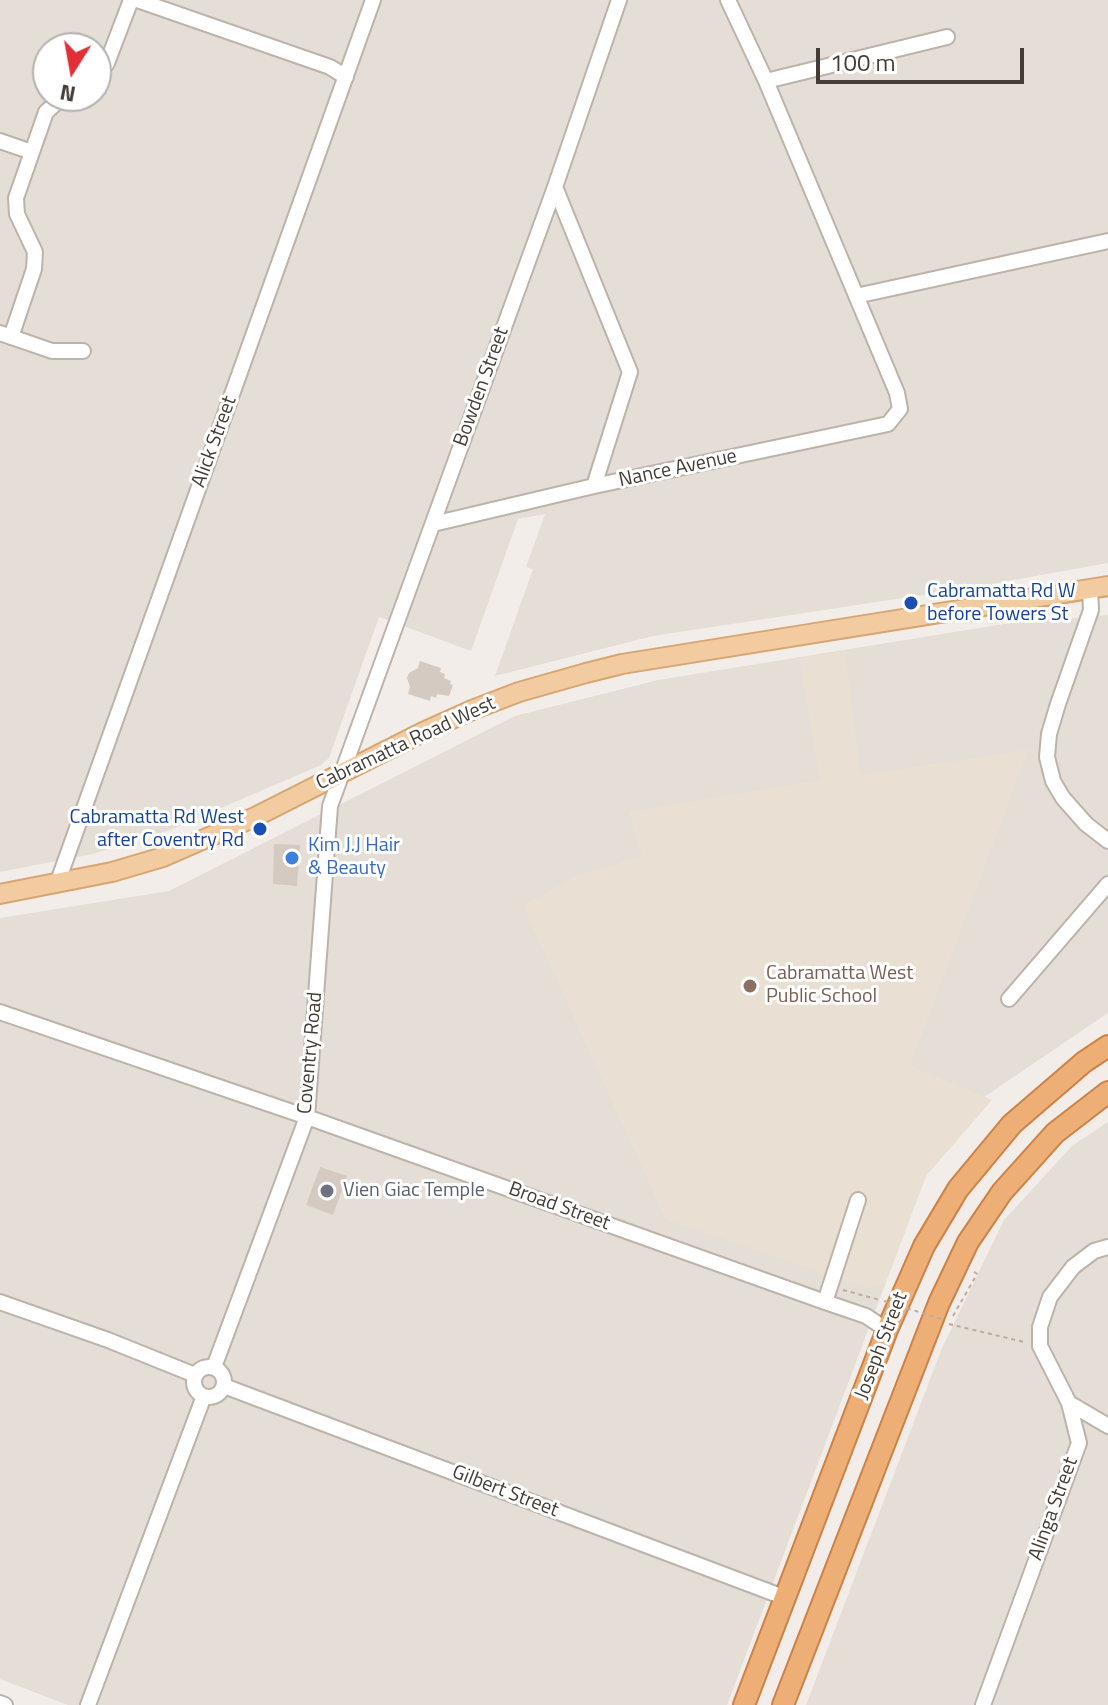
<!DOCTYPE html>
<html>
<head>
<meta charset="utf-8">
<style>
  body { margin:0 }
  #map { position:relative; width:1108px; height:1705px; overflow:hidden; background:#f2ede8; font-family:"Titillium Web",sans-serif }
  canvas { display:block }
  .north { position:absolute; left:32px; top:32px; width:80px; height:80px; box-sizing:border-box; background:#fff; border:2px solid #b4b1af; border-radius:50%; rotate:191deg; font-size:22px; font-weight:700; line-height:32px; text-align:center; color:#443d37 }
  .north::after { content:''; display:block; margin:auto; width:28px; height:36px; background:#e22e36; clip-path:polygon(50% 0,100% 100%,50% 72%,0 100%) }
  .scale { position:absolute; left:816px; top:48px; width:208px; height:36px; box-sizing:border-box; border:4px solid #443d37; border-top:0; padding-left:10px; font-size:24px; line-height:28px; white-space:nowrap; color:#443d37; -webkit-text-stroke:6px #fff; paint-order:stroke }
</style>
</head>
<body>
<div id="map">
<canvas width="1108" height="1705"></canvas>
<div class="north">N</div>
<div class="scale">100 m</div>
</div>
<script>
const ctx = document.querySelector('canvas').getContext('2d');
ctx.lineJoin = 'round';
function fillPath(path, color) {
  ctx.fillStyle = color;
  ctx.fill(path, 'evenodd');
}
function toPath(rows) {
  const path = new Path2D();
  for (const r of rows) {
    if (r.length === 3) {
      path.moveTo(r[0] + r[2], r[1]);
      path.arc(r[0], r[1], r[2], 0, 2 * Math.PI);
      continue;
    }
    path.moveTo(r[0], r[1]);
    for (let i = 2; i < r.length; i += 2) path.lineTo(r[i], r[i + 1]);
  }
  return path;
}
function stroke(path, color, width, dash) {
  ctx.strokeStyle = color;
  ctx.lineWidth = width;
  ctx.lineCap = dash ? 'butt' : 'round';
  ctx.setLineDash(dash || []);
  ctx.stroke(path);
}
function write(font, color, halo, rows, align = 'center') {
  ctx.font = font + ' "Titillium Web",sans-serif';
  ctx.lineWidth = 6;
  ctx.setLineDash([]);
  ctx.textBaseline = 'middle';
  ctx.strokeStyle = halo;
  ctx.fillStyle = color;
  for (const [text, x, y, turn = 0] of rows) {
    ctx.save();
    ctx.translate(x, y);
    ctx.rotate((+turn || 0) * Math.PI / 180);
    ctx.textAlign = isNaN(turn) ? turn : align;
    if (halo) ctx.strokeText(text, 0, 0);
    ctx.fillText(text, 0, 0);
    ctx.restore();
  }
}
const residential = toPath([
  [0,0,1108,0,1108,563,975,587,653,636,495,676,533,569,526,567,545,514,518,519,471,651,379,617,329,758,321,765,170,830,93,854,0,872],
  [48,48,96,48,96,96,48,96],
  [1108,615,1108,1013,984,1097,926,1176,727,1705,68,1705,0,1679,0,918,169,891,515,716,658,680,1004,624],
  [1108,1122,1108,1705,806,1705,942,1348,1004,1220,1072,1146]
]);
const education = toPath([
  [845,651,860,775,1028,750,910,1066,992,1100,926,1176,885,1283,869,1288,666,1220,523,906,576,876,642,856,629,812,820,780,799,659]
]);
const building = toPath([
  [420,661,441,668,440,672,445,674,444,678,451,681,450,684,453,685,449,696,437,694,436,698,431,696,430,701,408,694,410,687,407,678,409,673,418,668],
  [274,844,300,845,297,886,273,884],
  [320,1167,347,1176,333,1215,306,1205]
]);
const path = toPath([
  [843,1290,880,1300],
  [953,1316,977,1274,973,1271],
  [949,1324,1024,1342]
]);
const minor = toPath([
  [137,0,330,67,346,77],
  [96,78,107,63,131,0],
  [766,81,947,37],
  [0,141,32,152],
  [555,187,630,372,594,486],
  [856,296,1108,241],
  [0,333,52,351,83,351],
  [11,337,34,269,35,252,17,214,16,198,46,112,64,96],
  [433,524,594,486,888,424,900,409,897,393,766,81,728,0],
  [1090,589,1091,610,1058,704,1049,734,1047,757,1053,781,1063,798,1086,824,1108,841],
  [57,884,373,0],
  [1009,999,1108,884],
  [0,1012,307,1117,825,1302,866,1316,887,1330],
  [0,1302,108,1340,195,1375],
  [825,1302,858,1200],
  [209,1382,15],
  [214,1367,307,1117,330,806,555,187,619,0],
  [224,1386,786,1598],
  [1069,1403,1108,1426],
  [0,1703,5,1705],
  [88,1705,204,1396],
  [983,1705,1079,1443,1069,1403,1040,1346,1040,1327,1050,1297,1073,1267,1094,1251,1108,1247]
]);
const major = toPath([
  [0,894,112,872,163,857,255,817,423,732,472,710,519,692,586,673,622,664,1108,586]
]);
const highway = toPath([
  [744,1705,887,1330,924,1246,958,1189,1012,1124,1084,1062,1108,1046],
  [783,1705,939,1303,968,1242,1002,1192,1055,1133,1108,1092]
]);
const pathBridge = toPath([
  [884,1301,944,1320]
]);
const markers = [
  [911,603,8,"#1a4fb4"],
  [260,829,8,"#1a4fb4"],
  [292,858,8,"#3f7fe0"],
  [750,986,8,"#8d6e63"],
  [327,1191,8,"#6b7280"]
];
const streetNames = [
  ["Bowden Street",482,387,-70],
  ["Alick Street",215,442,-70],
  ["Nance Avenue",678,469,-12],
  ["Cabramatta Road West",406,744,-25],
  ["Coventry Road",311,1053,-85],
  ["Broad Street",559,1207,20],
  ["Joseph Street",882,1346,-69],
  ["Gilbert Street",505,1492,21],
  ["Alinga Street",1054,1509,-70]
];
const transitNames = [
  ["Cabramatta Rd W",927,592],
  ["before Towers St",927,615],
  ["Cabramatta Rd West",244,818,"right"],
  ["after Coventry Rd",244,841,"right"]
];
const shopNames = [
  ["Kim J.J Hair",308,846],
  ["& Beauty",308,869]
];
const educationNames = [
  ["Cabramatta West",766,974],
  ["Public School",766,997]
];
const worshipNames = [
  ["Vien Giac Temple",343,1191]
];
fillPath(residential, '#e5ded7');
fillPath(education, '#eadfd3');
fillPath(building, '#d5cac2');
stroke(minor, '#bcb3ab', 18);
stroke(major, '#d6a571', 22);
stroke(highway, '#cc8248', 24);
stroke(path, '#bdac9e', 2, [4, 4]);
stroke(minor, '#fff', 14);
stroke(major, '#f3cba0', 18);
stroke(highway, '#eeaf77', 20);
stroke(pathBridge, '#bdac9e', 2, [4, 4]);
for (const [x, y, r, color] of markers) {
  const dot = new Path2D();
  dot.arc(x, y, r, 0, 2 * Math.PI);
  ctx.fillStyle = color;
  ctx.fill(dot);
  stroke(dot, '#fff', 3);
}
write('20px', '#443d37', '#fff', streetNames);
write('20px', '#164399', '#fff', transitNames, 'left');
write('20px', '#366cbe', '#fff', shopNames, 'left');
write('20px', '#785e54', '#fff', educationNames, 'left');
write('20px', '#5b616d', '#fff', worshipNames, 'left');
</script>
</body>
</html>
